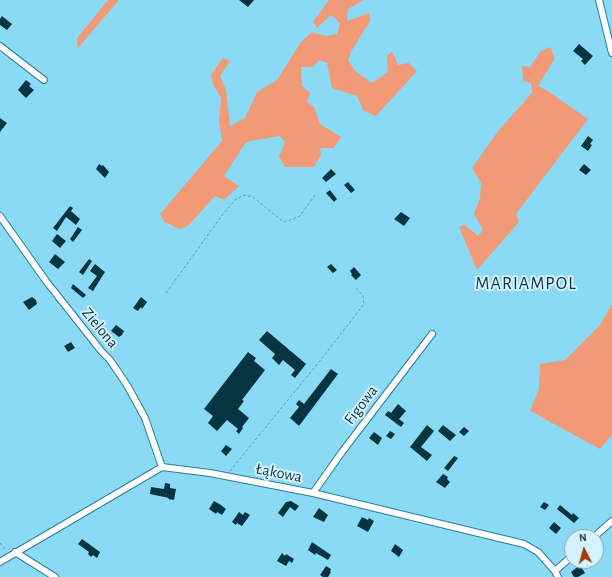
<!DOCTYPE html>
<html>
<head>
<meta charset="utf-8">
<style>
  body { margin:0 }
  #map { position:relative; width:612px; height:577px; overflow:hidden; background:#8adaf6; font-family:"Alegreya Sans",sans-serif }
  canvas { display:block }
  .north { position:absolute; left:564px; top:529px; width:40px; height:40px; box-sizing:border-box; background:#d5f3fe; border:1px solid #88a7b2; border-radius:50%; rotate:354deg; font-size:11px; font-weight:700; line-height:16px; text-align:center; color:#143641 }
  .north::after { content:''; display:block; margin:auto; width:14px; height:18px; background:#a23f09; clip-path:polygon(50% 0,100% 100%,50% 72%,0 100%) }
</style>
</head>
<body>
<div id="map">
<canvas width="612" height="577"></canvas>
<div class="north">N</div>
</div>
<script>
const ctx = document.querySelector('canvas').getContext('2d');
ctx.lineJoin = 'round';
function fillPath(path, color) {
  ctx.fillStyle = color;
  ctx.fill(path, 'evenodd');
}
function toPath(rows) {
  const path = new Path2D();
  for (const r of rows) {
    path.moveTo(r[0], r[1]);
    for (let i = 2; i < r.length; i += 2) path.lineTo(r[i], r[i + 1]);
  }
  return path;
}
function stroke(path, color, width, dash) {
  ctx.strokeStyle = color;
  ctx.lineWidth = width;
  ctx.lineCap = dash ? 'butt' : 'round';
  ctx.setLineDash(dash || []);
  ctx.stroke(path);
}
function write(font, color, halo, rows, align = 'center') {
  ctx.font = font + ' "Alegreya Sans",sans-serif';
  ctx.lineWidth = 4;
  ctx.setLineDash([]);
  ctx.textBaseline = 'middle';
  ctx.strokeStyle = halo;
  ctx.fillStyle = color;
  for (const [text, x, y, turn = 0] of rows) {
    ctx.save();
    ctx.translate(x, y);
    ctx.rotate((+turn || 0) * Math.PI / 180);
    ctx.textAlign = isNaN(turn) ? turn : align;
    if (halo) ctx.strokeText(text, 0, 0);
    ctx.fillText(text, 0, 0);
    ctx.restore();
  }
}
const green = toPath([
  [108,0,119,0,78,48,77,38],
  [329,0,364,0,348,9,347,21,369,13,370,21,352,50,348,60,355,71,372,83,388,72,387,56,392,51,398,65,409,63,417,71,376,116,363,110,357,96,332,88,327,63,319,60,313,67,301,67,302,86,310,93,307,102,314,107,320,124,341,137,334,148,320,148,321,155,314,167,285,167,279,157,285,142,280,136,246,142,224,176,239,186,224,200,215,196,188,226,180,229,164,222,160,214,222,141,219,121,221,98,213,84,211,75,223,58,230,61,220,76,226,90,230,126,245,118,257,92,277,80,301,42,312,32,326,36,337,34,340,23,331,15,317,28,313,22],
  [550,47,555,58,538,86,548,91,588,119,516,214,519,222,477,270,459,227,465,225,478,236,483,230,474,214,480,198,481,183,472,168,498,131,532,93,531,83,523,81,522,66,530,67,541,51],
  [612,304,612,435,600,449,530,411,539,389,540,364,565,360,600,325]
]);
const building = toPath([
  [239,0,254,0,248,7],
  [2,16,12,24,7,30,0,25,0,19],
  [579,44,593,56,585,65,581,61,583,59,573,51],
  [26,80,31,84,29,86,34,90,26,98,18,90],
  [0,118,7,123,0,132],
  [588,136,593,140,590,144,592,145,588,151,581,146],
  [99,164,102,166,103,165,109,172,105,178,96,169],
  [584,164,591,170,586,175,579,170],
  [331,169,336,174,326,182,322,178],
  [348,182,355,190,351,193,344,185],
  [330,190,337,199,334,202,326,193],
  [70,206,73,208,71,211,80,219,76,225,66,217,57,231,53,228],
  [401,212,410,218,404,226,394,219],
  [78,227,82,230,73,242,70,239],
  [57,234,66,241,60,248,52,241],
  [55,254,65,262,58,269,49,262],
  [89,259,92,261,83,275,79,272],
  [95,264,105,272,93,291,88,288,97,276,90,271],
  [331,264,337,270,333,273,327,267],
  [354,267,361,275,356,280,351,275,352,274,350,271],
  [73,284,86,295,83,298,71,288],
  [32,297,36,300,37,304,29,310,23,302],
  [141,297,147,302,142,309,141,307,138,311,133,308],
  [116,325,124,331,122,335,119,337,111,331],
  [267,331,306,364,295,378,291,375,295,370,283,360,279,365,272,358,275,354,259,340],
  [71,342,75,348,68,352,64,346],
  [248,352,256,358,254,361,265,370,242,400,244,401,238,409,249,418,242,427,243,428,239,434,236,431,238,429,227,420,217,431,208,423,213,416,204,409],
  [331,369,338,374,299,426,290,418,299,407,296,404,299,400,304,404],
  [398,404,406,411,399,419,404,423,401,427,385,415,388,411,391,413],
  [427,425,434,431,421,447,432,455,427,461,410,447],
  [443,425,456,435,450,441,438,431],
  [464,427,469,431,464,436,459,432],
  [390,431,395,434,391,439,386,436],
  [374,432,382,438,378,445,369,438],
  [226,445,232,449,226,456,221,451],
  [454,456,458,458,448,471,444,468],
  [443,474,448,477,447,479,450,482,445,488,436,482],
  [165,483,170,484,170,488,176,489,174,500,168,499,169,498,150,494,151,487,164,489],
  [214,501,221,505,226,509,222,515,217,512,216,514,209,509],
  [291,501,299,506,295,511,290,507,283,517,278,513,286,502],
  [544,502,549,505,545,510,540,507],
  [560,505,572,515,573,513,579,518,574,523,557,509],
  [319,508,328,515,324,522,313,517],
  [239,512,243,515,245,512,250,515,242,526,237,523,236,525,232,522],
  [362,517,368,520,369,518,374,521,368,532,357,526],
  [554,522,561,528,556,534,549,528],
  [82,539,100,552,97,558,93,555,91,557,88,554,89,552,78,544],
  [312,542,331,555,328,560,316,553,315,555,308,550],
  [395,544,403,550,399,557,391,551],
  [282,553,285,556,286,554,294,559,292,563,289,561,286,566,277,561],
  [580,565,585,573,578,577,574,577,571,572],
  [326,566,331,569,330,571,331,572,328,577,323,577,320,575]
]);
const path = toPath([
  [166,293,223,214,235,200,244,195,253,197,281,220,285,222,300,216,315,195],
  [230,471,323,357,364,304,363,296,355,287],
  [0,543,6,550]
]);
const minor = toPath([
  [599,0,612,53],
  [0,46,44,80],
  [0,216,46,281,102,352,110,360,127,385,145,418,162,467],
  [313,493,342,452,432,334],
  [594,537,612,521],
  [15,552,55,577],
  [0,562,162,467,210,473,313,493,524,544,538,552,555,571,558,577],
  [555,571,572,556]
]);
const streetNames = [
  ["Zielona",100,328,50],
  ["Figowa",361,405,-53],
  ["Łąkowa",279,473,11]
];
const quarterNames = [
  ["MARIAMPOL",526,284]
];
fillPath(green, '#f19a77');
fillPath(building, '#063441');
stroke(minor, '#2b7e97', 8);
stroke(path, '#5d9bb1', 1, [3, 2]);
stroke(minor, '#fff', 6);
write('16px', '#143641', '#d5f3fe', streetNames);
ctx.letterSpacing = '1px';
write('18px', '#143641', '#d5f3fe', quarterNames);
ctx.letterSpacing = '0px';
</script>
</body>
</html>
